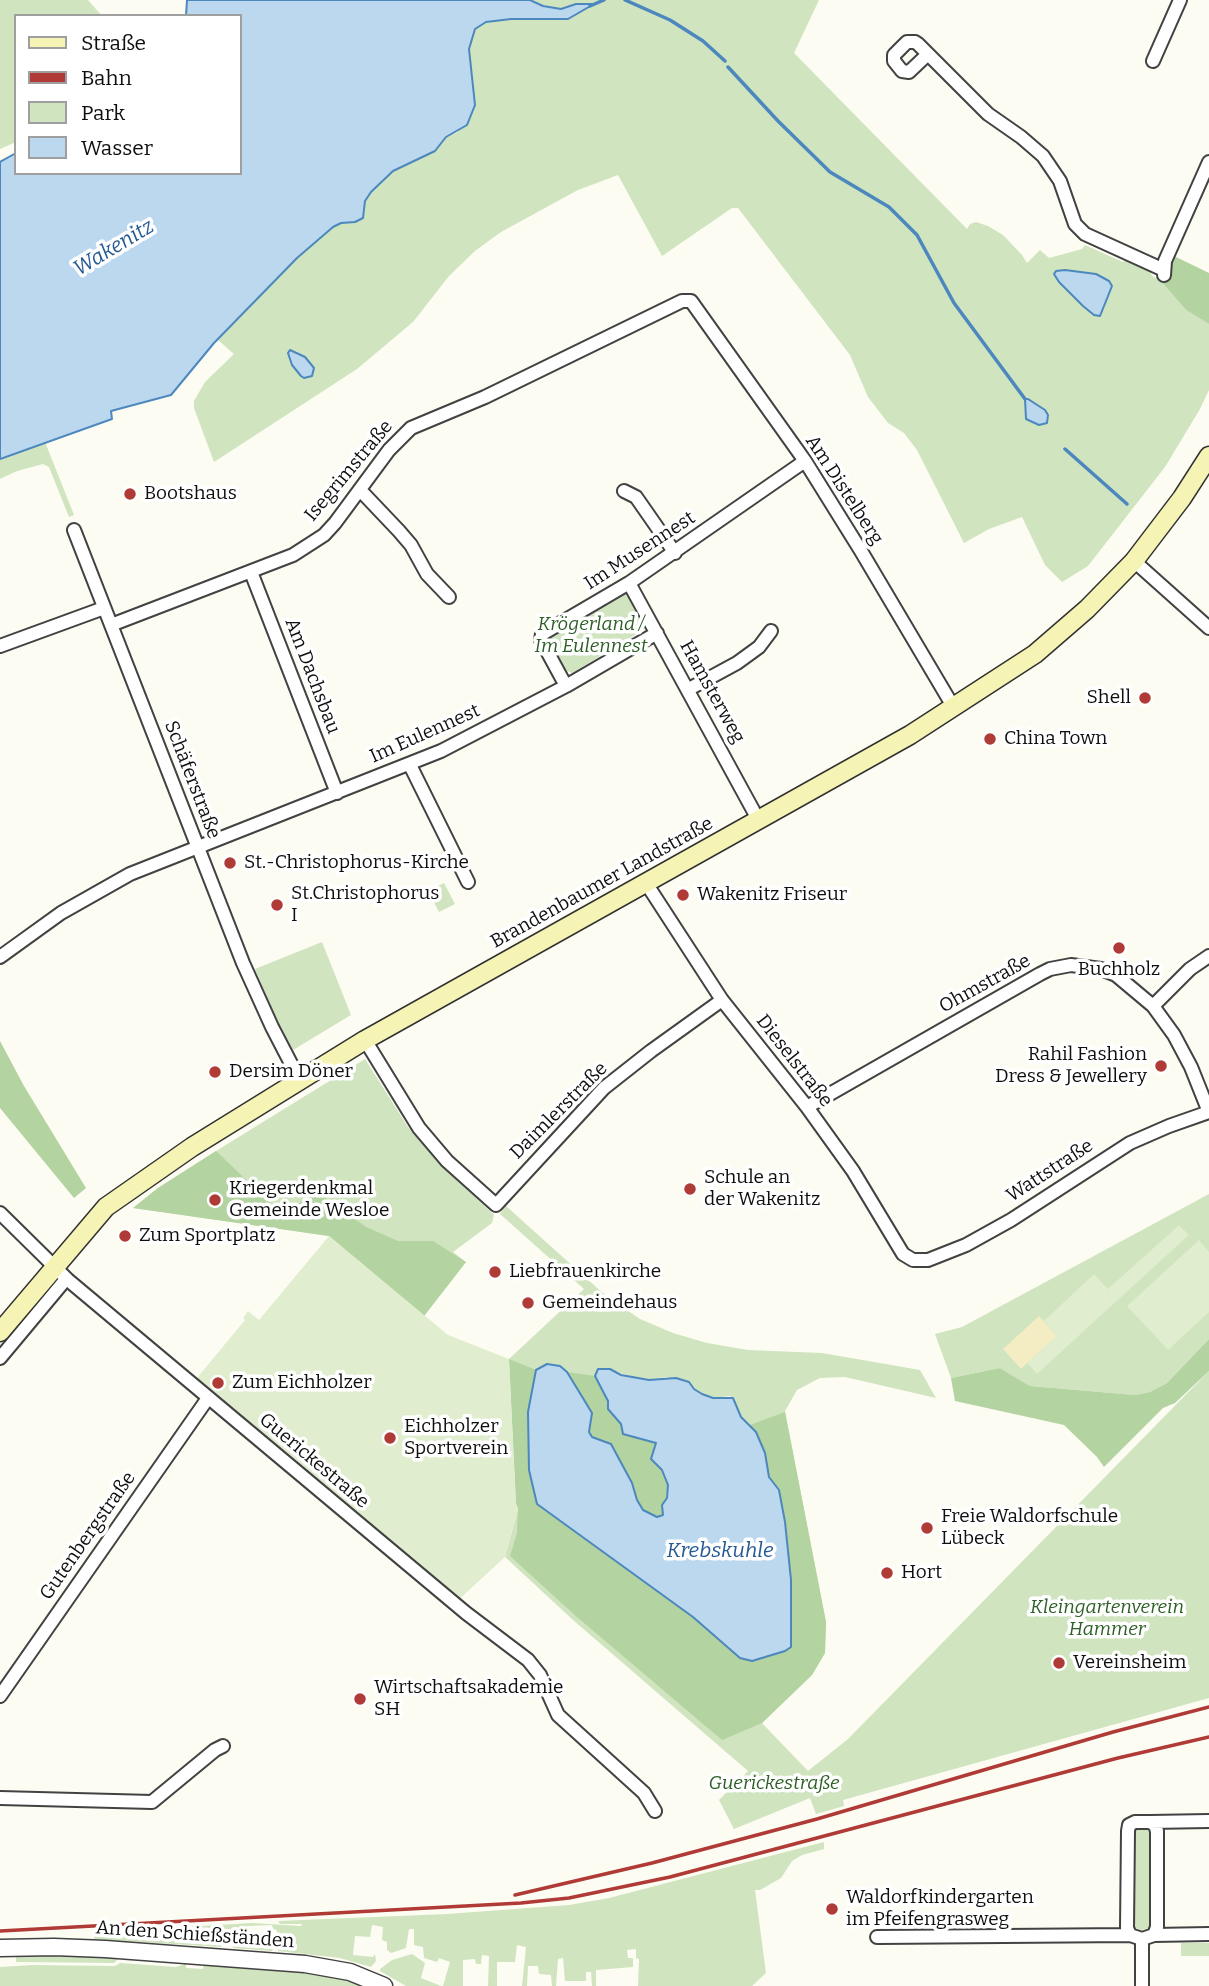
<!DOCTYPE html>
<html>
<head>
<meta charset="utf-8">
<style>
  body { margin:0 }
  #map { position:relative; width:1209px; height:1986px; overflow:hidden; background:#fdfcf2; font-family:Bitter,serif }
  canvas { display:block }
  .legend { position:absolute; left:14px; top:14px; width:228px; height:161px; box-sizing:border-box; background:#fff; border:2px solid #9f9f9f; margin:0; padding:9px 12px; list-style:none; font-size:21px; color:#0f0f0f }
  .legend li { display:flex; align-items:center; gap:14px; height:35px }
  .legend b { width:35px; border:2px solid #9f9f9f }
</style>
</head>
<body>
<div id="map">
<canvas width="1209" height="1986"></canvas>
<ul class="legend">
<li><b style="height:9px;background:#f6f4b5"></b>Straße</li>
<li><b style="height:9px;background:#af3a36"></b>Bahn</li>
<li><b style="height:19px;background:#cfe4bf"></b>Park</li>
<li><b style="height:19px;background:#bcd8ef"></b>Wasser</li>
</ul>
</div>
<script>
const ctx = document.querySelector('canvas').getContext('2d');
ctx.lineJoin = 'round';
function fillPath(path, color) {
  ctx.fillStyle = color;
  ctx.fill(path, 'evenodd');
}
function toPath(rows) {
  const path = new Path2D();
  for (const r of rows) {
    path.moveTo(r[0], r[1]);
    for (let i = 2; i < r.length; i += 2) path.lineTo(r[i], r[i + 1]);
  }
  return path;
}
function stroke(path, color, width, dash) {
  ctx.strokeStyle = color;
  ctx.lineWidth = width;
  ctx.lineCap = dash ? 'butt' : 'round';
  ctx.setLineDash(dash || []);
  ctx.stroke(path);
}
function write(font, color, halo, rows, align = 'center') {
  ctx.font = font + ' Bitter,serif';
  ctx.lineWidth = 7;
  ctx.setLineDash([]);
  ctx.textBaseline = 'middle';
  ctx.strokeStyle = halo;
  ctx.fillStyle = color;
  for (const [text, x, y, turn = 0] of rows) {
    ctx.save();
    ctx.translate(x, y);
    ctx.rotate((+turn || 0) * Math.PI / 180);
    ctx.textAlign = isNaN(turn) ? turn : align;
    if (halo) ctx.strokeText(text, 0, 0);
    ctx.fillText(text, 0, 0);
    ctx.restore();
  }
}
const green = toPath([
  [0,0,88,0,102,16,16,16,16,142,0,149],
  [530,0,819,0,794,53,967,229,970,224,976,222,988,226,1003,235,1022,255,1027,263,1040,250,1049,258,1082,249,1085,245,1123,262,1126,258,1149,268,1152,276,1160,280,1186,310,1209,324,1209,390,1200,409,1165,467,1088,566,1062,582,1045,565,1022,517,989,529,964,543,917,450,904,433,888,423,868,397,850,355,738,208,732,208,662,256,618,175,578,190,501,232,475,251,449,276,413,322,357,369,214,462,194,408,194,401,205,382,234,354,218,340,297,258,333,227,341,223,355,222,363,218,365,201,371,192,393,171,435,151,447,137,458,132,470,69,469,49,475,29,486,22,511,19,561,20,592,5,576,4,561,9,543,6],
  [45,442,74,515,69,517,49,467,43,464,17,471,0,479,0,459],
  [623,592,627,593,646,626,645,629,572,673,567,671,549,639,551,634],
  [444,883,455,904,439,912,428,891],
  [322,942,351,1015,293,1050,273,1011,255,969],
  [365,1059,408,1127,444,1168,494,1215,492,1223,453,1252,466,1262,424,1316,329,1236,133,1208,158,1188,216,1151],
  [1209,1194,1209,1339,1167,1383,1150,1392,1135,1395,1030,1386,1000,1368,951,1378,935,1334,962,1327],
  [506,1206,605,1295,640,1319,673,1333,707,1343,748,1350,822,1353,920,1370,936,1398,845,1377,820,1378,797,1390,785,1411,826,1622,825,1653,812,1675,762,1723,808,1771,848,1739,1209,1371,1209,1698,843,1800,844,1806,816,1814,810,1798,734,1829,719,1800,748,1771,573,1620,505,1557,518,1509,516,1504,509,1359,584,1289,500,1214],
  [547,1364,662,1470,614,1418,610,1369,634,1378,650,1380,666,1377,689,1382,694,1389,702,1394,713,1398,730,1396,733,1398,741,1417,750,1425,606,1552,528,1412,536,1370],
  [1138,1827,1147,1827,1153,1831,1154,1918,1150,1928,1141,1930,1133,1927,1132,1831],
  [824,1842,824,1849,802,1855,792,1861,781,1878,760,1890,755,1890,766,1973,752,1986,638,1986,639,1959,636,1958,636,1949,627,1950,628,1958,633,1958,633,1967,596,1970,596,1986,592,1986,591,1972,586,1972,586,1981,565,1981,563,1958,558,1959,556,1986,552,1986,551,1975,539,1974,538,1966,528,1966,527,1986,522,1986,526,1947,517,1945,515,1962,497,1962,497,1986,488,1986,489,1956,482,1955,481,1964,476,1964,475,1959,463,1960,463,1986,480,1986,443,1986,450,1962,439,1958,437,1962,424,1958,423,1947,414,1945,414,1929,409,1929,406,1948,391,1953,387,1950,387,1942,382,1940,383,1927,372,1925,370,1937,355,1936,353,1955,373,1957,375,1954,376,1961,371,1967,340,1958,278,1951,277,1930,273,1929,272,1925,248,1926,244,1946,273,1949,272,1951,233,1948,234,1930,223,1929,221,1947,94,1939,94,1932,252,1923,301,1926,302,1924,280,1924,278,1921,447,1914,569,1905,609,1898],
  [1181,1943,1209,1943,1209,1956,1181,1956],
  [16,1953,115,1956,118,1959,114,1963,16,1962],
  [412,1954,425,1963,421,1978,441,1986,406,1986,380,1971,380,1969,392,1960],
  [204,1962,335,1974,369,1986,0,1986,0,1967,32,1965,115,1966,120,1963,176,1967,186,1964,186,1968,203,1969]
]);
const forest = toPath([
  [1174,256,1209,273,1209,324,1186,310,1160,280],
  [0,1041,24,1086,86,1188,74,1198,0,1108],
  [216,1151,283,1215,316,1191,366,1227,398,1241,433,1241,466,1262,424,1316,329,1236,133,1208,158,1188],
  [1209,1339,1209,1371,1175,1403,1163,1408,1104,1467,1097,1457,1064,1425,955,1401,951,1378,1000,1368,1030,1386,1135,1395,1150,1392,1167,1383],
  [509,1359,536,1370,528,1412,529,1470,537,1504,693,1617,740,1658,752,1661,785,1651,791,1647,791,1580,785,1522,779,1490,769,1477,756,1432,750,1425,785,1412,826,1622,825,1653,812,1675,762,1723,722,1740,577,1617,510,1556,517,1533,518,1509,516,1504],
  [567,1372,595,1376,608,1401,608,1409,621,1424,621,1429,641,1440,649,1439,656,1443,656,1449,652,1454,662,1470,668,1485,663,1515,657,1517,643,1510,637,1500,632,1483,611,1444,592,1437]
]);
const sand = toPath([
  [1039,1316,1057,1336,1021,1369,1003,1349]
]);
const pitch = toPath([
  [1179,1225,1189,1235,1037,1374,1027,1363,1057,1336,1044,1321,1094,1274,1108,1289],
  [329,1236,448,1335,509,1359,516,1503,518,1509,505,1557,455,1603,311,1484,316,1478,197,1378,245,1320,243,1318,248,1311,259,1320],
  [1199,1240,1209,1252,1209,1312,1168,1350,1127,1306]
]);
const water = toPath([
  [187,0,530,0,543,6,561,9,576,4,594,4,568,19,511,19,486,22,475,29,469,49,475,105,467,125,446,137,435,151,393,171,371,192,365,201,363,218,355,222,341,223,333,227,297,258,214,343,171,395,111,411,112,419,0,459,0,162,16,153,16,173,240,173,240,16,186,16,187,0],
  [1065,270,1096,274,1109,281,1112,286,1100,316,1094,315,1083,306,1059,282,1054,274,1056,271,1065,270],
  [290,350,305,357,314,368,312,376,304,378,301,376,292,365,288,353,290,350],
  [1025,399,1028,399,1045,410,1048,415,1047,423,1039,425,1026,419,1025,399],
  [547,1364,560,1366,567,1372,592,1413,589,1432,592,1437,611,1444,632,1483,637,1500,643,1510,657,1517,663,1515,662,1505,667,1498,668,1485,662,1470,651,1459,656,1443,623,1434,621,1424,608,1409,608,1401,595,1376,598,1369,610,1369,621,1375,649,1380,676,1378,689,1382,694,1389,702,1394,713,1398,733,1398,741,1417,756,1432,765,1453,769,1477,779,1490,785,1522,791,1580,791,1647,785,1651,752,1661,740,1658,693,1617,537,1504,529,1470,528,1412,536,1370,547,1364]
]);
const stream = toPath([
  [625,0,670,20,703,41,725,61],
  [590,6,604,0],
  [728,67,778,121,830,172,889,207,917,235,954,303,1025,399],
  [1065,449,1127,504]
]);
const minor = toPath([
  [928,54,909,72,902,71,894,61,894,55,907,42,915,42,918,44,988,114,1021,137,1043,156,1060,181,1075,224,1085,234,1164,270],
  [1153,61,1180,0],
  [1164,275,1165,261,1209,162],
  [361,491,399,531,411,545,427,574,449,597],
  [624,491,636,497,675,553],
  [74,530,243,963,272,1027,299,1079],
  [1134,561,1209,628],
  [251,572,337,793],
  [629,583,759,821],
  [111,625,293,555,324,535,335,523,389,450,411,428,485,397,682,301,691,301,805,461,861,551,954,708],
  [0,646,104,608],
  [566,686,541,640,542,634,629,583,805,461],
  [689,689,737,663,759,647,771,631],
  [410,765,468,882],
  [646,883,722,1000,807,1107,853,1171,903,1254,913,1260,928,1260,966,1245,1011,1220,1130,1143,1169,1126,1209,1112,1191,1067,1174,1035,1153,1006,1116,975,1101,969,1071,965,1050,969,1040,974,807,1107],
  [0,957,61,913,130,874,441,751,566,686,657,633],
  [1153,1006,1190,969,1209,956],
  [365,1040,419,1128,447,1161,496,1205,604,1088,651,1051,722,1000],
  [0,1213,68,1280,466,1613,528,1660,540,1675,558,1715,644,1793,655,1811],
  [0,1358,66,1279],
  [0,1696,208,1398],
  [0,1798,152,1802,215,1750,223,1746],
  [1135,1822,1150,1822,1155,1825,1157,1831,1157,1927,1154,1935,1142,1939,1130,1935,1127,1928,1128,1831,1129,1825,1135,1822],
  [1150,1822,1209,1821],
  [1154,1935,1209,1934],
  [877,1937,1130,1935],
  [1142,1939,1142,1986]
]);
const tertiary = toPath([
  [0,1948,54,1947,105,1949,305,1964,350,1972,384,1986]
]);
const secondary = toPath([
  [0,1332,106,1207,192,1147,365,1040,910,735,1035,654,1087,609,1134,561,1182,498,1209,456]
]);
const rail = toPath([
  [515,1895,652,1863,817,1819,1113,1732,1209,1707],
  [0,1931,521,1903,569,1898,670,1877,1118,1758,1209,1737]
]);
const markers = [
  [130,494,7,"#af3a36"],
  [1145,698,7,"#af3a36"],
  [990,739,7,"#af3a36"],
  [230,863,7,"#af3a36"],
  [683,895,7,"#af3a36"],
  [277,905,7,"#af3a36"],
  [1119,948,7,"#af3a36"],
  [1161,1066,7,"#af3a36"],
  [215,1072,7,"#af3a36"],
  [690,1189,7,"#af3a36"],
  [215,1200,7,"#af3a36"],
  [125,1236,7,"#af3a36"],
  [495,1272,7,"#af3a36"],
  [528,1303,7,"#af3a36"],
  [218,1383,7,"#af3a36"],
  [390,1438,7,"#af3a36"],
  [927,1528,7,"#af3a36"],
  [887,1573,7,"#af3a36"],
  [1059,1663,7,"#af3a36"],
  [360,1699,7,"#af3a36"],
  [832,1909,7,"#af3a36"]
];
const streetNames = [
  ["Isegrimstraße",349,471,-50],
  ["Am Distelberg",844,490,57],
  ["Im Musennest",640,551,-33],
  ["Am Dachsbau",312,676,69],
  ["Hamsterweg",712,692,61],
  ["Im Eulennest",425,734,-24],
  ["Schäferstraße",192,780,69],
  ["Brandenbaumer Landstraße",602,883,-29],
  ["Ohmstraße",985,984,-29],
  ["Dieselstraße",794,1061,52],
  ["Daimlerstraße",559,1111,-45],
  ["Wattstraße",1050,1171,-33],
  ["Guerickestraße",314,1461,40],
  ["Gutenbergstraße",88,1536,-55],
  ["An den Schießständen",195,1935,4]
];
const poiNames = [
  ["Bootshaus",144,494],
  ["Shell",1131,698,"right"],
  ["China Town",1004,739],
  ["St.-Christophorus-Kirche",244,863],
  ["St.Christophorus",291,894],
  ["I",291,916],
  ["Wakenitz Friseur",697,895],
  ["Buchholz",1119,970,"center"],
  ["Rahil Fashion",1147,1055,"right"],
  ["Dress & Jewellery",1147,1077,"right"],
  ["Dersim Döner",229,1072],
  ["Schule an",704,1178],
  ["der Wakenitz",704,1200],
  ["Kriegerdenkmal",229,1189],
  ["Gemeinde Wesloe",229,1211],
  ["Zum Sportplatz",139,1236],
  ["Liebfrauenkirche",509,1272],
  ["Gemeindehaus",542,1303],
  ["Zum Eichholzer",232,1383],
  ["Eichholzer",404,1427],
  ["Sportverein",404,1449],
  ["Freie Waldorfschule",941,1517],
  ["Lübeck",941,1539],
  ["Hort",901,1573],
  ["Vereinsheim",1073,1663],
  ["Wirtschaftsakademie",374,1688],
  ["SH",374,1710],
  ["Waldorfkindergarten",846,1898],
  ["im Pfeifengrasweg",846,1920]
];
const parkNames = [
  ["Krögerland /",591,625],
  ["Im Eulennest",591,647],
  ["Kleingartenverein",1107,1608],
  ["Hammer",1107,1630],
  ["Guerickestraße",774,1784]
];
const waterNames = [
  ["Wakenitz",114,248,-31],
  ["Krebskuhle",720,1551]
];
fillPath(green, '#cfe4bf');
fillPath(forest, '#b3d3a0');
fillPath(sand, '#f4edc3');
fillPath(pitch, '#e0edcf');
fillPath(water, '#bcd8ef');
stroke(water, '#4c87be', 2);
stroke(stream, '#4c87be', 3.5);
stroke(minor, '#424242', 16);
stroke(tertiary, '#424242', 19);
stroke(secondary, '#313131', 21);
stroke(minor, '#fff', 12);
stroke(tertiary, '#fff', 16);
stroke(secondary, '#f6f4b5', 18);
stroke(rail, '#af3a36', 3.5);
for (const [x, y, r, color] of markers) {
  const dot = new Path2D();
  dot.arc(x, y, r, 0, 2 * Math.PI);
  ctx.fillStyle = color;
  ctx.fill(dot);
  stroke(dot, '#fff', 2.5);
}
write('19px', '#0f0f0f', '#fff', streetNames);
write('19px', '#0f0f0f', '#fff', poiNames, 'left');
write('italic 19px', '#2d5f26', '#fff', parkNames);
write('italic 21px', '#265a92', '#fff', waterNames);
</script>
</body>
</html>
